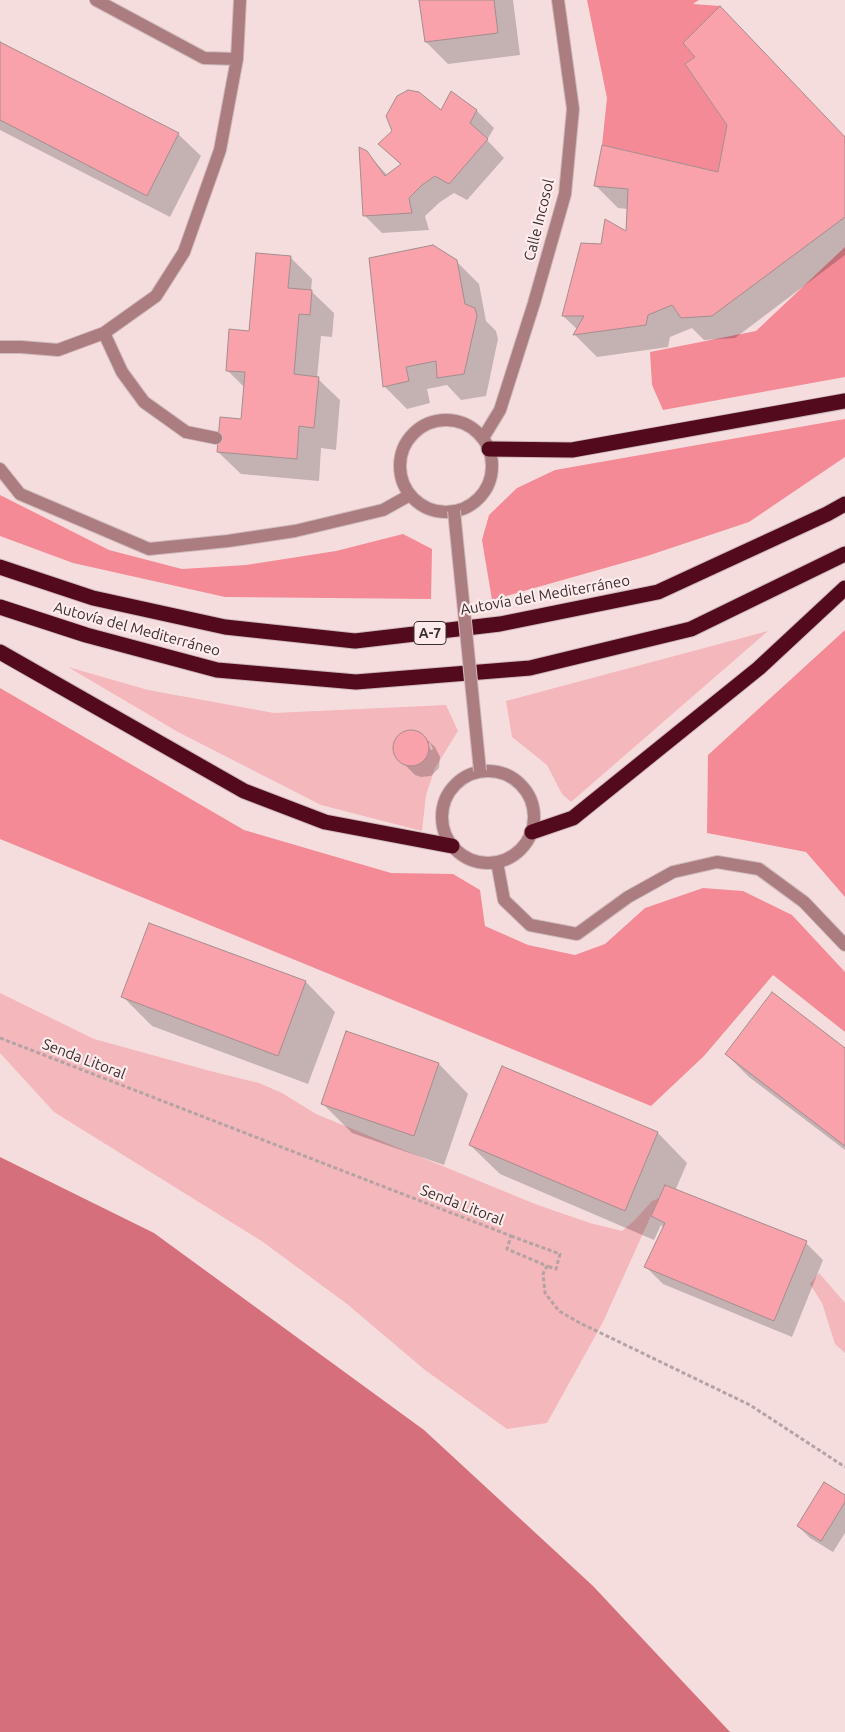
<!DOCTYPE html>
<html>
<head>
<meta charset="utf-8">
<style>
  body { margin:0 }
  canvas { display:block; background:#f5ddde }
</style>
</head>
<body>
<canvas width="845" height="1732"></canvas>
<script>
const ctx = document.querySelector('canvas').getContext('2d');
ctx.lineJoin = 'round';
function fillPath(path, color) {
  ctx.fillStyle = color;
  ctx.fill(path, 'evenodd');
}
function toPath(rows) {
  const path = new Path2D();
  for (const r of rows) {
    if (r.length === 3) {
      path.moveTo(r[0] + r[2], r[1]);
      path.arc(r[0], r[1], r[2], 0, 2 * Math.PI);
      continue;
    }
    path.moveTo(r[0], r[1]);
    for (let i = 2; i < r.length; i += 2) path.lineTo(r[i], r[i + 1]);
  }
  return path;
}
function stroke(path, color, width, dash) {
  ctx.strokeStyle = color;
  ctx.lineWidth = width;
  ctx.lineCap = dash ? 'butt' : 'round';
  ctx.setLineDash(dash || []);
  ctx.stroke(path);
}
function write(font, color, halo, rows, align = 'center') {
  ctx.font = font + ' Ubuntu,sans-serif';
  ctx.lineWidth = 4.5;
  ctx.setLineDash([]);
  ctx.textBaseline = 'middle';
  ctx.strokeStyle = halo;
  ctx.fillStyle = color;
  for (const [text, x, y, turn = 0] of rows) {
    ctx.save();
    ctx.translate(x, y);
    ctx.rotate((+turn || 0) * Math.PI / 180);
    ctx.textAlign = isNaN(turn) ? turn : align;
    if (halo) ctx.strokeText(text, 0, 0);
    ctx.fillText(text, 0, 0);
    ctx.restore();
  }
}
const green = toPath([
  [768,631,571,802,562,794,547,765,512,737,506,701],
  [68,667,148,690,274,713,446,705,458,731,435,768,426,795,422,831,321,805,178,732],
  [0,993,94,1039,214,1072,259,1083,282,1093,316,1114,535,1204,590,1223,622,1231,634,1221,652,1201,659,1198,603,1322,547,1423,507,1429,425,1370,347,1304,263,1242,54,1112,0,1053],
  [819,1273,845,1303,845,1353,835,1344,822,1303,810,1284]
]);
const forest = toPath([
  [587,0,699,0,693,4,720,6,683,43,695,57,685,64,727,125,718,172,602,145,607,98],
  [845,247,845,377,663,410,652,385,650,352,756,331],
  [845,419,845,457,749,522,644,557,492,600,482,540,489,515,517,488,555,470],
  [0,495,109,550,182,569,246,565,336,551,403,534,432,549,431,599,225,597,73,563,0,536],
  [845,630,845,897,806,852,707,833,708,755],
  [0,688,244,830,391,873,453,874,480,890,485,926,528,945,575,955,605,944,645,908,703,888,743,891,792,915,845,972,845,1032,773,975,704,1056,651,1106,0,839]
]);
const water = toPath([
  [0,1157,154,1233,424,1430,593,1586,730,1732,0,1732]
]);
const shadow = toPath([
  [421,0,513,0,520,55,448,64,426,42],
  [0,43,178,134,201,156,170,217,0,130],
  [476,110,494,128,487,140,504,158,467,200,454,193,440,202,425,216,429,230,382,233,365,216,366,152,388,176,401,165,380,144,441,112],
  [845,137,845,255,735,338,704,340,692,328,670,337,668,347,597,357,575,335,578,330,563,316,602,245,627,233,628,209,618,208,596,186,719,173],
  [290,257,312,279,311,291,334,313,332,337,321,336,317,378,340,400,336,450,321,448,319,481,241,474,218,452,242,420,245,388,227,370,250,332],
  [456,261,479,284,486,321,496,331,498,339,486,396,461,400,447,385,427,389,430,403,407,409,385,387],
  [412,731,422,735,435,747,440,757,439,768,431,776,421,777,415,775,399,759,394,749,397,738,406,732],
  [427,743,430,743,433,749,431,750],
  [150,924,306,982,335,1012,308,1084,152,1026,123,997],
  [347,1032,439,1064,468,1094,444,1165,352,1133,322,1103],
  [845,1049,845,1150,749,1077,726,1054],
  [503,1068,658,1133,687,1163,675,1191,806,1243,823,1260,792,1337,663,1284,645,1266,664,1228,661,1225,654,1240,500,1174,470,1145],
  [845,1497,845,1533,833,1552,810,1538,798,1526]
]);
const building = toPath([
  [419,0,494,0,498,33,425,42,419,0],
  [720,6,845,137,845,217,712,316,681,318,672,305,648,315,646,325,573,335,584,316,562,316,581,243,601,244,605,219,626,231,628,189,594,186,602,145,718,172,727,125,685,64,695,57,683,43,720,6],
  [0,42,179,133,147,196,0,120,0,42],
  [408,90,419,92,441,110,451,91,477,110,470,123,488,139,449,184,435,176,422,185,409,198,412,213,363,216,359,147,367,151,385,176,401,164,378,144,392,131,386,116,397,96,408,90],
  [433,245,457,260,465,304,475,308,477,316,464,374,437,378,436,361,406,367,409,381,383,387,369,258,433,245],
  [256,253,291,256,288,288,312,290,310,315,299,314,294,374,319,377,314,428,299,426,297,459,217,452,220,417,241,419,245,372,226,371,229,329,249,331,256,253],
  [411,748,18],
  [149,923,306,981,278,1056,121,997,149,923],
  [772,992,845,1048,845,1146,725,1054,772,992],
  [346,1031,439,1063,414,1136,321,1104,346,1031],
  [502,1066,658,1132,625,1211,469,1145,502,1066],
  [665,1185,807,1241,774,1321,644,1267,665,1223,651,1216,665,1185],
  [824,1482,845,1495,845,1502,821,1541,797,1526,824,1482]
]);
const path = toPath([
  [0,1038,511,1236,507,1249,547,1266,543,1274,545,1293,559,1311,580,1323,750,1405,845,1467],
  [511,1236,560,1254,556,1269,547,1266]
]);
const minor = toPath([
  [96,0,204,58,237,59],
  [104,333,122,372,144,402,186,432,216,438],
  [0,347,21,347,58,350,104,333,156,296,184,252,220,150,237,59,240,0],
  [446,466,46],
  [483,438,500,410,534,303,565,194,573,109,558,0],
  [0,469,20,494,149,549,228,541,295,531,383,510,410,495],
  [488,817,46],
  [497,862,504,900,530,925,577,934,628,897,673,872,717,862,759,869,804,902,845,945]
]);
const highway = toPath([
  [489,449,572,450,845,401],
  [0,567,93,598,225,627,355,641,500,624,658,592,827,514,845,504],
  [0,607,86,635,217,670,356,682,530,668,691,629,845,554],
  [0,652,244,791,325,822,452,846],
  [532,832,573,818,759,668,845,588]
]);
const minorBridge = toPath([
  [454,511,480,771]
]);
const shields = [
  [430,633,32]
];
const shieldNames = [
  ["A-7",430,633]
];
const streetNames = [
  ["Calle Incosol",539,220,-76],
  ["Autovía del Mediterráneo",545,595,-10],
  ["Autovía del Mediterráneo",137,629,15],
  ["Senda Litoral",84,1059,21],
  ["Senda Litoral",462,1205,21]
];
fillPath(green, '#f3b7bc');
fillPath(forest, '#f48a96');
fillPath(water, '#d66f7c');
fillPath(shadow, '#0003');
fillPath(building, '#f9a2ab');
stroke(building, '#a38d8e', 1);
stroke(minor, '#cfbabb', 14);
stroke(highway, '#cfbabb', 17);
stroke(path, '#b5a2a3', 3, [4, 2.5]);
stroke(minor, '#ab7c80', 12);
stroke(highway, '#530a1c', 15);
stroke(minorBridge, '#cfbabb', 14, []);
stroke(minorBridge, '#ab7c80', 12);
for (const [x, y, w] of shields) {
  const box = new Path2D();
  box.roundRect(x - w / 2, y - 11.5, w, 23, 4);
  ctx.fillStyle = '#ffebec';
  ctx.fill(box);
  stroke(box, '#382f30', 1);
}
write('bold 14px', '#382f30', null, shieldNames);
write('15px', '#382f30', '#ffebec', streetNames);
</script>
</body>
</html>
